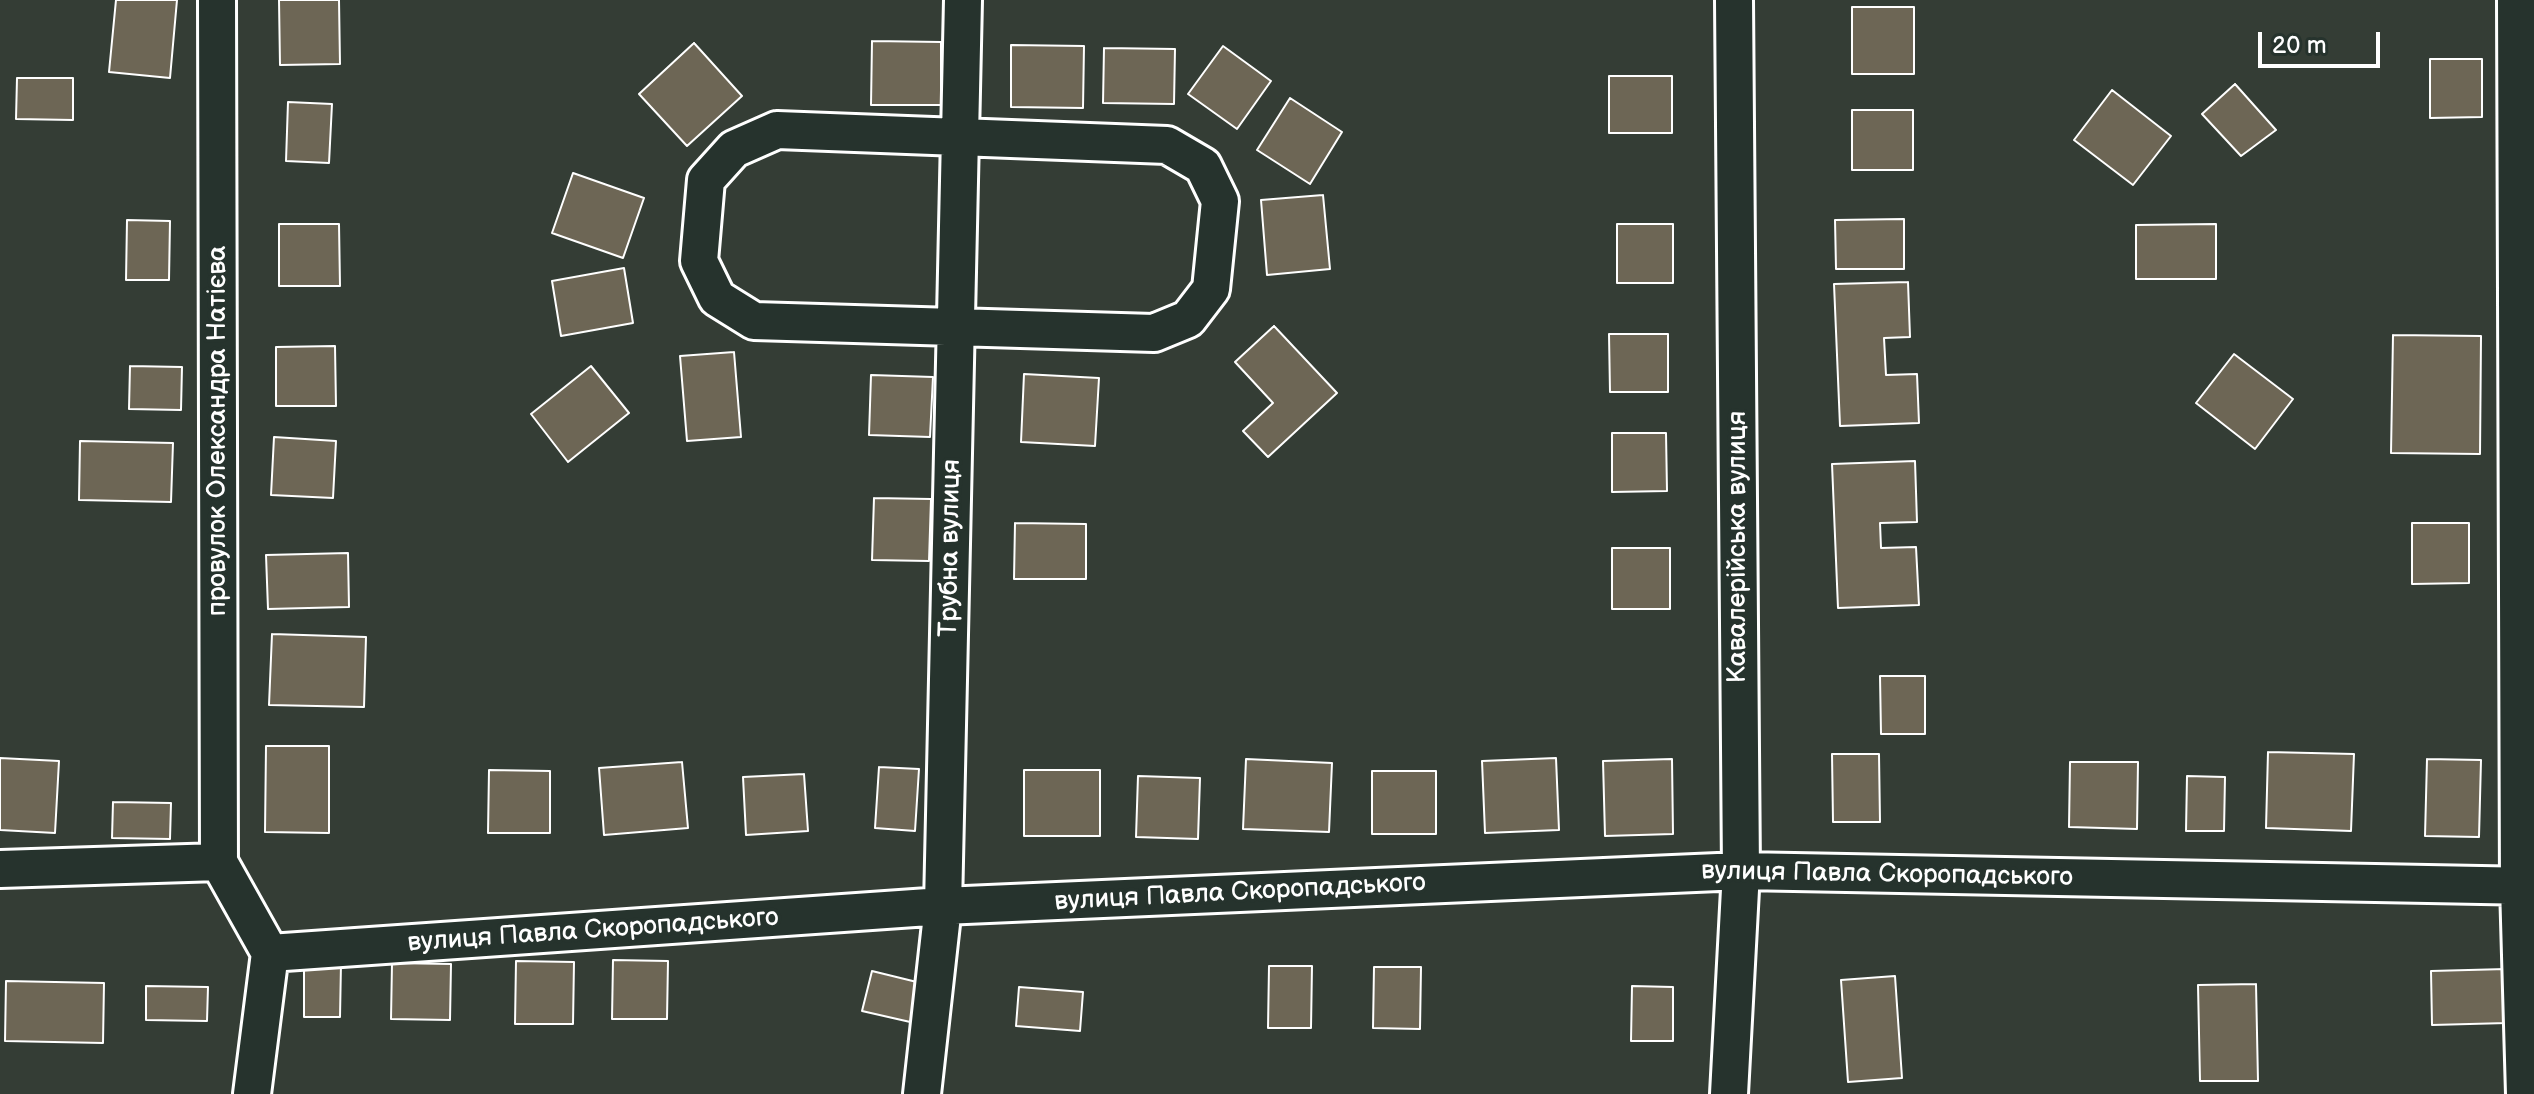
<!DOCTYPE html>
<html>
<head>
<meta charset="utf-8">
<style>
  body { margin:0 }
  #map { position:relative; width:2534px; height:1094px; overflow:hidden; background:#343d35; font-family:"Balsamiq Sans",sans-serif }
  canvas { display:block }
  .scale { position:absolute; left:2258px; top:32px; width:122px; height:36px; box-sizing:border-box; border:4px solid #fff; border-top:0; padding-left:10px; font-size:24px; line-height:28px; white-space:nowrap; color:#fff; -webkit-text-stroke:6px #26332d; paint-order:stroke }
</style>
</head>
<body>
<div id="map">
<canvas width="2534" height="1094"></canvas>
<div class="scale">20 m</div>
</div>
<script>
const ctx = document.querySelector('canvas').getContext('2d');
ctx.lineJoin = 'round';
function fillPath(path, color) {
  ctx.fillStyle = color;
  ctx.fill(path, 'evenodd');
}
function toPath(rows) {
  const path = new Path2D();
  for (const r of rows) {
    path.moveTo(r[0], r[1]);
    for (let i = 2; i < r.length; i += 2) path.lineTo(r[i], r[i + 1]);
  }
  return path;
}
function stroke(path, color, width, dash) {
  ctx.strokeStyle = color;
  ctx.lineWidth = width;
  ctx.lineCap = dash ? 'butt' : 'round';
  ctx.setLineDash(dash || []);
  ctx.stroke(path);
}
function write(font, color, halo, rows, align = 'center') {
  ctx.font = font + ' "Balsamiq Sans",sans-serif';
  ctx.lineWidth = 7;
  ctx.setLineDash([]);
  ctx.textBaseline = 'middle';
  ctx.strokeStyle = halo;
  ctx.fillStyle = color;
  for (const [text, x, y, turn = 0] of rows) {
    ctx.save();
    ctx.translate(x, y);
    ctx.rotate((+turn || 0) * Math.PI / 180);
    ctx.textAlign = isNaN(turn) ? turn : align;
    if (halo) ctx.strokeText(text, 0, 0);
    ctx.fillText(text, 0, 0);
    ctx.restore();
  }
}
const building = toPath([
  [116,0,177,0,170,78,109,72,116,0],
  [279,0,339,0,340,64,280,65,279,0],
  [1852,7,1914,7,1914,74,1852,74,1852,7],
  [872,41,941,42,941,105,871,105,872,41],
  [694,43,742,96,687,146,639,94,694,43],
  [1011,45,1084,46,1083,108,1011,107,1011,45],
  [1223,46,1271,81,1237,129,1188,94,1223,46],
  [1104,48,1175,49,1174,104,1103,103,1104,48],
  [2430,59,2482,59,2482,117,2430,118,2430,59],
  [1609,76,1672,76,1672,133,1609,133,1609,76],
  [17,78,73,78,73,120,16,119,17,78],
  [2235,84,2276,130,2241,156,2202,114,2235,84],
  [2112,90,2171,136,2133,185,2074,140,2112,90],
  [1290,98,1342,132,1310,184,1257,150,1290,98],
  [288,102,332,104,329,163,286,161,288,102],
  [1852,110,1913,110,1913,170,1852,170,1852,110],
  [573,173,644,198,623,258,552,233,573,173],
  [1323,195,1330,269,1267,275,1261,200,1323,195],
  [1904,219,1904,269,1836,269,1835,220,1904,219],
  [127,220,170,221,169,280,126,280,127,220],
  [279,224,339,224,340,286,279,286,279,224],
  [1617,224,1673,224,1673,283,1617,283,1617,224],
  [2216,224,2216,279,2136,279,2136,225,2216,224],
  [624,268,633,323,561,336,552,281,624,268],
  [1908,282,1910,337,1884,338,1886,375,1917,374,1919,423,1840,426,1834,284,1908,282],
  [1274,326,1337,393,1268,457,1243,431,1273,403,1235,362,1274,326],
  [1609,334,1668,334,1668,392,1610,392,1609,334],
  [2393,335,2481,336,2480,454,2391,453,2393,335],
  [335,346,336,406,276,406,276,347,335,346],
  [734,352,741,437,687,441,680,356,734,352],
  [2234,354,2293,399,2255,449,2196,403,2234,354],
  [130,366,182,367,181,410,129,409,130,366],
  [591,366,629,413,568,462,531,414,591,366],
  [1024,374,1099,378,1095,446,1021,442,1024,374],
  [871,375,933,377,930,437,869,435,871,375],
  [1612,433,1666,433,1667,491,1612,492,1612,433],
  [274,437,336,441,333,498,271,495,274,437],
  [80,441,173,443,171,502,79,500,80,441],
  [1915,461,1917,522,1880,523,1881,548,1916,547,1919,605,1838,608,1832,464,1915,461],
  [874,498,931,499,929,561,872,560,874,498],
  [1015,523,1086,524,1086,579,1014,579,1015,523],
  [2412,523,2469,523,2469,583,2412,584,2412,523],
  [1612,548,1670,548,1670,609,1612,609,1612,548],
  [348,553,349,607,268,609,266,555,348,553],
  [272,634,366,637,364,707,269,705,272,634],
  [1880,676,1925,676,1925,734,1881,734,1880,676],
  [266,746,329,746,329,833,265,832,266,746],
  [2268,752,2354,754,2351,831,2266,828,2268,752],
  [1832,754,1879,754,1880,822,1833,822,1832,754],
  [0,758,59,761,55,833,0,830,0,758],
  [1556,758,1559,830,1485,833,1482,761,1556,758],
  [1246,759,1332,763,1329,832,1243,829,1246,759],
  [1672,759,1673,834,1605,836,1603,761,1672,759],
  [2427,759,2481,760,2479,837,2425,836,2427,759],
  [682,762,688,828,604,835,599,768,682,762],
  [2070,762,2138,762,2137,829,2069,827,2070,762],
  [879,767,919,769,915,831,875,828,879,767],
  [489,770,550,771,550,833,488,833,489,770],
  [1024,770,1100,770,1100,836,1024,836,1024,770],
  [1372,771,1436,771,1436,834,1372,834,1372,771],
  [804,774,808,831,746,835,743,777,804,774],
  [1138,776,1200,778,1198,839,1136,837,1138,776],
  [2187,776,2225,777,2224,831,2186,831,2187,776],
  [113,802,171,803,170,839,112,838,113,802],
  [613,960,668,961,667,1019,612,1019,613,960],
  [516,961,574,962,573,1024,515,1024,516,961],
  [304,962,341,963,340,1017,304,1017,304,962],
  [392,963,451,964,450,1020,391,1019,392,963],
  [1269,966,1312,966,1311,1028,1268,1028,1269,966],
  [1374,967,1421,967,1420,1029,1373,1028,1374,967],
  [2506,969,2507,1023,2432,1025,2431,971,2506,969],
  [872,971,929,985,919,1024,862,1011,872,971],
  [1895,976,1902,1078,1848,1082,1841,980,1895,976],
  [6,981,104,983,103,1043,5,1041,6,981],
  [2256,984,2258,1081,2200,1081,2198,985,2256,984],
  [146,986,208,987,207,1021,146,1020,146,986],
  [1632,986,1673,987,1673,1041,1631,1041,1632,986],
  [1019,987,1083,992,1080,1031,1016,1026,1019,987]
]);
const minor = toPath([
  [217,0,219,862],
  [2516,0,2519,886,2525,1094],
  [777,130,1167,145,1203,166,1220,201,1211,289,1188,319,1154,333,754,321,717,298,699,261,706,180,734,149,777,130],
  [0,869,219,862,270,953,943,906,1741,871,2534,886],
  [252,1094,270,953],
  [922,1094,943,906,963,0],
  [1729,1094,1741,871,1734,0]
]);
const streetNames = [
  ["провулок Олександра Натієва",218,431,-90],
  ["Кавалерійська вулиця",1738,547,-90],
  ["Трубна вулиця",951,548,-89],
  ["вулиця Павла Скоропадського",1887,875,1],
  ["вулиця Павла Скоропадського",1240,893,-3],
  ["вулиця Павла Скоропадського",593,931,-4]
];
fillPath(building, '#6d6655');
stroke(building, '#fff', 2);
stroke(minor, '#fff', 42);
stroke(minor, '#26332d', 36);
write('26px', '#fff', '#26332d', streetNames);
</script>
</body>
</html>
